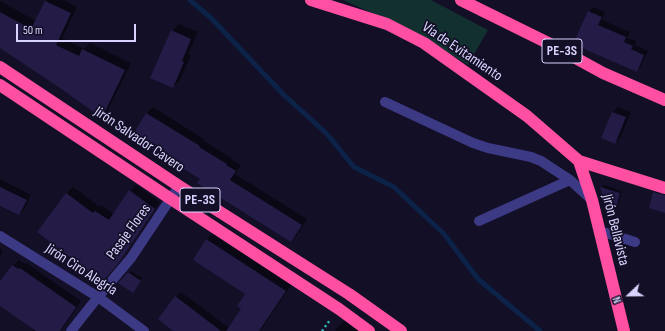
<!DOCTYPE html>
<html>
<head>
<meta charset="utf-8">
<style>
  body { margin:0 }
  #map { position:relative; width:665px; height:331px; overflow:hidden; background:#130f26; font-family:"Sofia Sans Condensed",sans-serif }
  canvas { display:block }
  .north { position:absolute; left:609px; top:275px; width:40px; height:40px; -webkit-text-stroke:3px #130f26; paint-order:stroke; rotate:248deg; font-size:11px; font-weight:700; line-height:16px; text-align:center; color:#d9d4ff }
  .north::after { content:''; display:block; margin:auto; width:14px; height:18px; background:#d9d4ff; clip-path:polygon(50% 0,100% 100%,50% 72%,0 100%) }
  .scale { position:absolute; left:16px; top:24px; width:120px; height:18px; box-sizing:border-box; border:2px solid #d9d4ff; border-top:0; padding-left:5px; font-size:12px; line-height:14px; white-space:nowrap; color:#d9d4ff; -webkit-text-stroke:3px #130f26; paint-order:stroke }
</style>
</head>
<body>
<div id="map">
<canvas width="665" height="331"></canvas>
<div class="north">N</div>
<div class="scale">50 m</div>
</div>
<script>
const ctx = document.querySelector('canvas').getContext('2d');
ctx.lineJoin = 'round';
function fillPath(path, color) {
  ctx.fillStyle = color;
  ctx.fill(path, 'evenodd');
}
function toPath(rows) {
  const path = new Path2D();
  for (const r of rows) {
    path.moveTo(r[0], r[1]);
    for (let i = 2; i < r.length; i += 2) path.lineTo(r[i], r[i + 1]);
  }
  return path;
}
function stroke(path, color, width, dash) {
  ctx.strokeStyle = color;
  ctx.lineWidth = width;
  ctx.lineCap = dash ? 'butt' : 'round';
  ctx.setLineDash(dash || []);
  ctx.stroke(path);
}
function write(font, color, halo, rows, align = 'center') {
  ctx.font = font + ' "Sofia Sans Condensed",sans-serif';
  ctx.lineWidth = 3.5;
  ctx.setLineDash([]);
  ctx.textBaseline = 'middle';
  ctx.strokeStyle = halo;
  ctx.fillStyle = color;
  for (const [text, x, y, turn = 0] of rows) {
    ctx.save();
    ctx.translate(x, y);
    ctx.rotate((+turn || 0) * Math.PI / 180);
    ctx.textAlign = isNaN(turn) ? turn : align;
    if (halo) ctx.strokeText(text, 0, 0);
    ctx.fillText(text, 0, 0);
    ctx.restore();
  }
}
const green = toPath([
  [343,0,431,0,488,30,468,65,406,28]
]);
const shadow = toPath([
  [47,0,64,0,77,7,62,38,84,49,90,43,131,63,108,110,102,117,64,89,0,47,0,1,36,21],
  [593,7,605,12,602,20,630,32,627,38,636,41,635,45,648,51,641,66,637,71,575,44,589,11],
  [179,24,198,32,188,54,191,55,180,80,173,87,172,31],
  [153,107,205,140,204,141,232,158,231,159,241,165,235,174,307,219,297,235,291,241,202,178,133,136,147,113],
  [618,107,631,112,620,138,615,143,602,138,613,112],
  [0,179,31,195,24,209,19,214,0,205],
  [136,185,160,202,122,257,38,232,67,193,73,187,100,207,101,205,114,214,130,191],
  [604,185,622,191,619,202,617,204,605,201,601,187],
  [659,188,665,189,665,211,654,193],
  [214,232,292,284,263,327,260,331,251,331,242,309,246,294,194,259,207,239],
  [0,249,3,251,0,257],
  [19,260,25,264,26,263,81,301,61,331,32,331,34,328,0,305,0,283,13,265],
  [131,271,142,278,135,289,128,273],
  [181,292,233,331,175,331,176,297],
  [345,320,359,331,335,331]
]);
const stream = toPath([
  [190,0,211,18,284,95,326,133,354,167,394,187,444,234,478,279,540,331]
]);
const building = toPath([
  [45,1,71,13,56,45,79,56,82,49,125,70,102,118,63,90,0,48,0,12,31,29],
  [588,11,602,17,598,25,626,37,624,42,633,46,631,49,644,55,637,72,573,44],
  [171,30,191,39,182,61,184,62,173,88,150,78],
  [612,112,626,117,615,144,601,138],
  [146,113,200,146,199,147,227,164,226,165,236,171,230,180,302,225,291,242,197,183,200,179,132,136],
  [0,187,27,200,19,215,0,206],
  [600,187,620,193,617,205,604,201],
  [129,190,155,209,117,265,102,282,37,232,66,193,93,213,95,211,109,220],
  [653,192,665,195,665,213,649,208],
  [206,239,286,291,259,331,226,331,241,309,237,306,245,294,193,260],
  [12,265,19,269,20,268,76,307,60,331,36,331,0,306,0,281],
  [128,272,141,281,133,293,118,283],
  [175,296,221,331,173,331,158,319]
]);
const path = toPath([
  [322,331,330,320]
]);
const minor = toPath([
  [385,102,473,143,488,148,531,157,541,161,570,180,592,200],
  [479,221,570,180],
  [600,231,635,242],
  [0,236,98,297,144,331],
  [71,331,98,297,131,258,179,186]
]);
const highway = toPath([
  [311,0,387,24,424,43,527,116,579,161,665,188],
  [461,0,550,44,603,73,665,100],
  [0,67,179,186,349,294,401,331],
  [0,85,171,199,339,309,369,331],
  [579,161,592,200,624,331]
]);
const shields = [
  [562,51,40],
  [200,200,40]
];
const shieldNames = [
  ["PE-3S",562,51],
  ["PE-3S",200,200]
];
const streetNames = [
  ["Vía de Evitamiento",462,52,34],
  ["Jirón Salvador Cavero",139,140,34],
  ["Jirón Bellavista",615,230,76],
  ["Pasaje Flores",129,232,-54],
  ["Jirón Ciro Alegría",81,270,33]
];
fillPath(green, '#12302f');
fillPath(shadow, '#0007');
stroke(stream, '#0c2248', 5);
fillPath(building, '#241b47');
stroke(path, '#2fb8b0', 2.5, [2, 3]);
stroke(minor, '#3d3a85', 10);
stroke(highway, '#ff4fa3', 12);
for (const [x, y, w] of shields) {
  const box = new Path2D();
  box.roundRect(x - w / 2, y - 12, w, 24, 3);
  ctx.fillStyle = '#130f26';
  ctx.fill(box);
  stroke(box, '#d9d4ff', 1);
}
write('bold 14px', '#d9d4ff', null, shieldNames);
write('15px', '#d9d4ff', '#130f26', streetNames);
</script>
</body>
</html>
